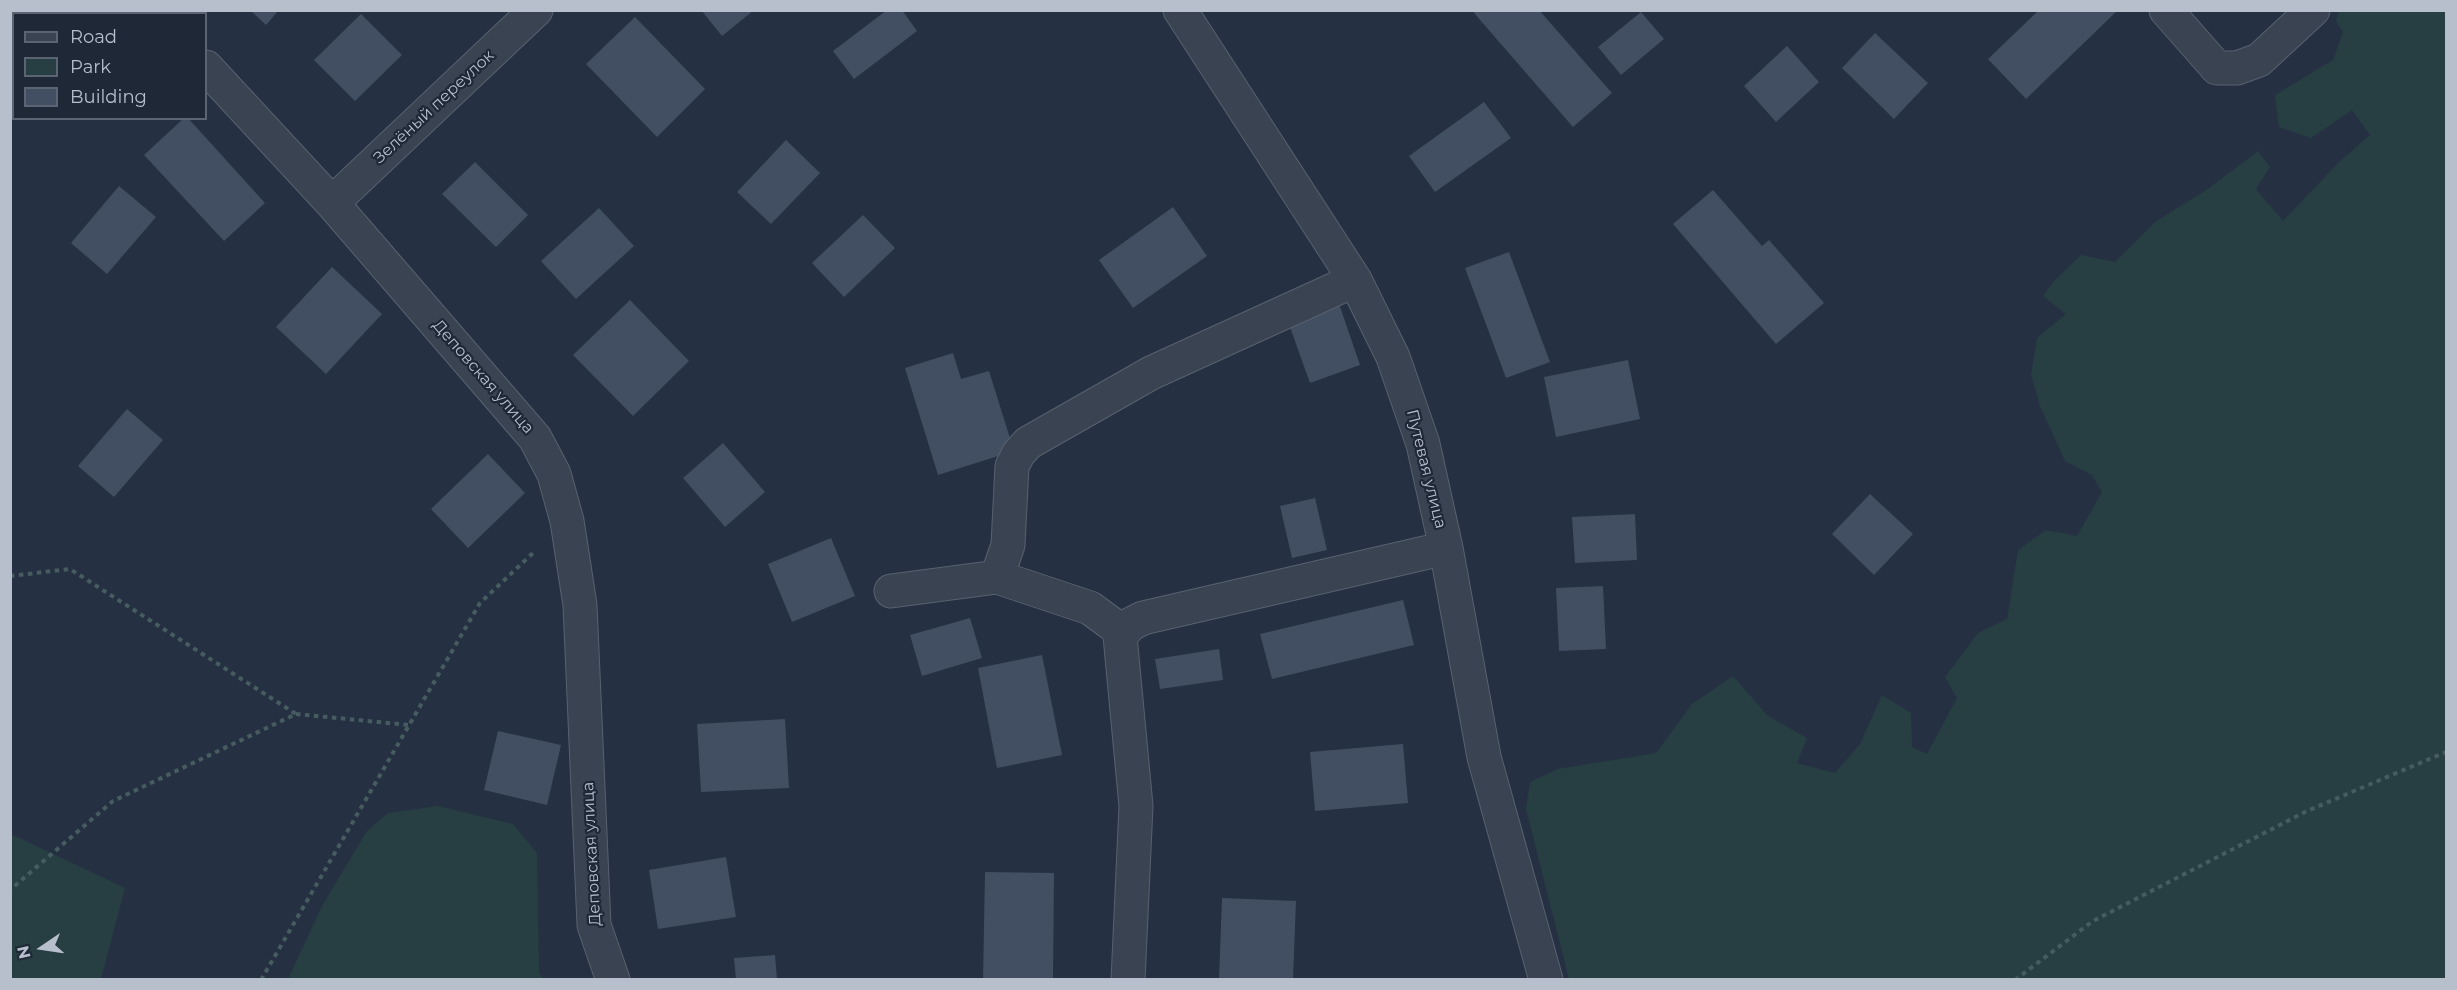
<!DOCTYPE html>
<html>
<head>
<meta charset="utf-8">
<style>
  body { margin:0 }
  #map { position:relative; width:2457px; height:990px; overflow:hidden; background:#253142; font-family:Montserrat,sans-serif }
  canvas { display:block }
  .frame { position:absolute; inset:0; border:12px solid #b7becc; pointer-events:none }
  .legend { position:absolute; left:12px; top:12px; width:195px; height:108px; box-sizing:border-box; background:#1e2837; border:2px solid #5b6473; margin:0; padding:8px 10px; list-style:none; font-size:18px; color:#b7becc }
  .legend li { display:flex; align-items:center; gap:12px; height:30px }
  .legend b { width:30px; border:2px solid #5b6473 }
  .north { position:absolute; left:12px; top:918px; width:60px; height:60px; -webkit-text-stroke:4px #1e2837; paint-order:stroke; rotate:257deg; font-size:16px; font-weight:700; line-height:24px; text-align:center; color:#b7becc }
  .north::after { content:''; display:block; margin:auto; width:21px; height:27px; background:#b7becc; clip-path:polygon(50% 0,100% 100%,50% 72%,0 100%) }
</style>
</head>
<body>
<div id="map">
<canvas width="2457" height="990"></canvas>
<div class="frame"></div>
<ul class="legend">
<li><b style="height:8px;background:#3a4352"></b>Road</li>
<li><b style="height:16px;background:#273f43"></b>Park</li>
<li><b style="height:16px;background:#424e62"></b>Building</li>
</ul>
<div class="north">N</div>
</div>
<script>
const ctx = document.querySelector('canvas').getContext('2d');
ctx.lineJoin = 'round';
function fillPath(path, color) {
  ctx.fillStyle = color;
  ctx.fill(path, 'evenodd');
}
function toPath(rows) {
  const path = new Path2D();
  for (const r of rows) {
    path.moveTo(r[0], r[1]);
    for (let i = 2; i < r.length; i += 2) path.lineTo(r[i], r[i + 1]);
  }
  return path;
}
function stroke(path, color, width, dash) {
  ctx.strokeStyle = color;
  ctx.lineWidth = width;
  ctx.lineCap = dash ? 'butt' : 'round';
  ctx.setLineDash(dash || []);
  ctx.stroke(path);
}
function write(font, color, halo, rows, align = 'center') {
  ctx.font = font + ' Montserrat,sans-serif';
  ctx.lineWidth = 4.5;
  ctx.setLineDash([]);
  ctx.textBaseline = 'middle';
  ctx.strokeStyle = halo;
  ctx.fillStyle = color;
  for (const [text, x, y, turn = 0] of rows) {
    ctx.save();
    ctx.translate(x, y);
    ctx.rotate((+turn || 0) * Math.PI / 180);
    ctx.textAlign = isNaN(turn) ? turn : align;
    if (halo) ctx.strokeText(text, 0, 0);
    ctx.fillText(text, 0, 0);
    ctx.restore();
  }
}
const green = toPath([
  [2339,11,2446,11,2446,979,1569,979,1526,809,1530,782,1558,769,1656,753,1692,704,1733,676,1768,716,1807,738,1797,763,1835,773,1860,744,1882,695,1911,713,1912,747,1927,754,1957,698,1945,677,1978,633,2007,619,2018,550,2046,530,2077,536,2102,492,2092,475,2065,461,2040,406,2031,375,2037,338,2066,314,2043,296,2054,281,2081,255,2115,262,2155,222,2208,189,2258,151,2270,167,2256,189,2283,221,2340,161,2370,135,2352,110,2311,138,2279,127,2275,95,2333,60,2343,32,2336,21],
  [438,806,513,824,537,853,539,973,544,979,288,979,322,906,367,831,388,813],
  [11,834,125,888,101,979,11,979]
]);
const building = toPath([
  [10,10,64,10,60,14,14,14,14,53,10,50],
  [250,10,279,10,266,25],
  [701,10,754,10,722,36],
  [887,10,902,10,917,31,854,79,833,51],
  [1477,10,1539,10,1612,93,1573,127,1474,13],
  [2039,10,2118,10,2026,99,1988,59],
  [1641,12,1664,39,1621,75,1598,47],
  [361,14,402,55,355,101,314,60],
  [635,17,705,89,657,137,586,64],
  [1875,33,1928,83,1894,119,1842,68],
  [1787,46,1819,82,1776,122,1744,86],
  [1484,102,1511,138,1435,192,1409,156],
  [184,118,188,118,265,203,224,241,144,155],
  [786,140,820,173,771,224,737,192],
  [475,162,528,215,496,247,442,194],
  [119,186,156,217,107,274,71,243],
  [1713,190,1762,246,1769,240,1824,303,1776,344,1673,224],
  [1173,207,1207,256,1133,308,1099,260],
  [599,208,634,246,576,299,541,261],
  [863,215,895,248,844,297,812,263],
  [1509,252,1550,362,1506,378,1465,268],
  [332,267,382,314,326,374,276,327],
  [1337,298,1360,365,1310,383,1286,316],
  [630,300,689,361,633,416,573,355],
  [953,353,961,379,989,371,1014,451,938,475,905,368],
  [1628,360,1640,419,1556,437,1544,377],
  [127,409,163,440,114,497,78,466],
  [723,443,765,492,725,527,683,478],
  [488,454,525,493,468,548,431,509],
  [1870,494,1913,534,1874,575,1832,534],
  [1315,498,1327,550,1292,558,1280,506],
  [1635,514,1637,560,1575,563,1572,517],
  [831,538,855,596,792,622,768,564],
  [1603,586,1606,649,1559,651,1556,588],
  [1403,600,1414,645,1272,679,1260,634],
  [970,618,982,658,922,676,910,635],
  [1219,649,1223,680,1160,689,1155,659],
  [1042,655,1062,755,997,768,978,668],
  [785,719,789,788,701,792,697,724],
  [498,731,561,745,547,805,484,790],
  [1403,744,1408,803,1315,811,1310,752],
  [726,857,736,917,658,929,649,870],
  [985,872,1054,873,1053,980,983,980],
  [1222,898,1296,901,1293,980,1219,980],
  [775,955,777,980,736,980,734,958]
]);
const path = toPath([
  [10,576,70,569,296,714,113,801,10,890],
  [296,714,409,725],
  [261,980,480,603,534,552],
  [2015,980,2093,921,2307,811,2446,752]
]);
const minor = toPath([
  [153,10,156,14],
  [1180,10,1355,280,1393,357,1423,444,1446,548,1484,757,1546,980],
  [2166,10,2217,68,2237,68,2259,60,2313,10],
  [206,67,332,203,535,438,554,474,567,521,580,605,594,925,613,980],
  [332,203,536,10],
  [997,577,1008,545,1012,466,1019,453,1028,443,1151,373,1355,280],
  [891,591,997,577,1090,608,1116,627,1120,636,1136,806,1128,980],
  [1120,636,1131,624,1143,618,1446,548]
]);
const streetNames = [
  ["Зелёный переулок",434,107,-43],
  ["Деповская улица",483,377,49],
  ["Путевая улица",1426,469,76],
  ["Деповская улица",592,854,-93]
];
fillPath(green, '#273f43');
fillPath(building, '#424e62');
stroke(minor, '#58616f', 35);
stroke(path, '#465c60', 4, [4.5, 4.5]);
stroke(minor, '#3a4352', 33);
write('16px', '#b7becc', '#1e2837', streetNames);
</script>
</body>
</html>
